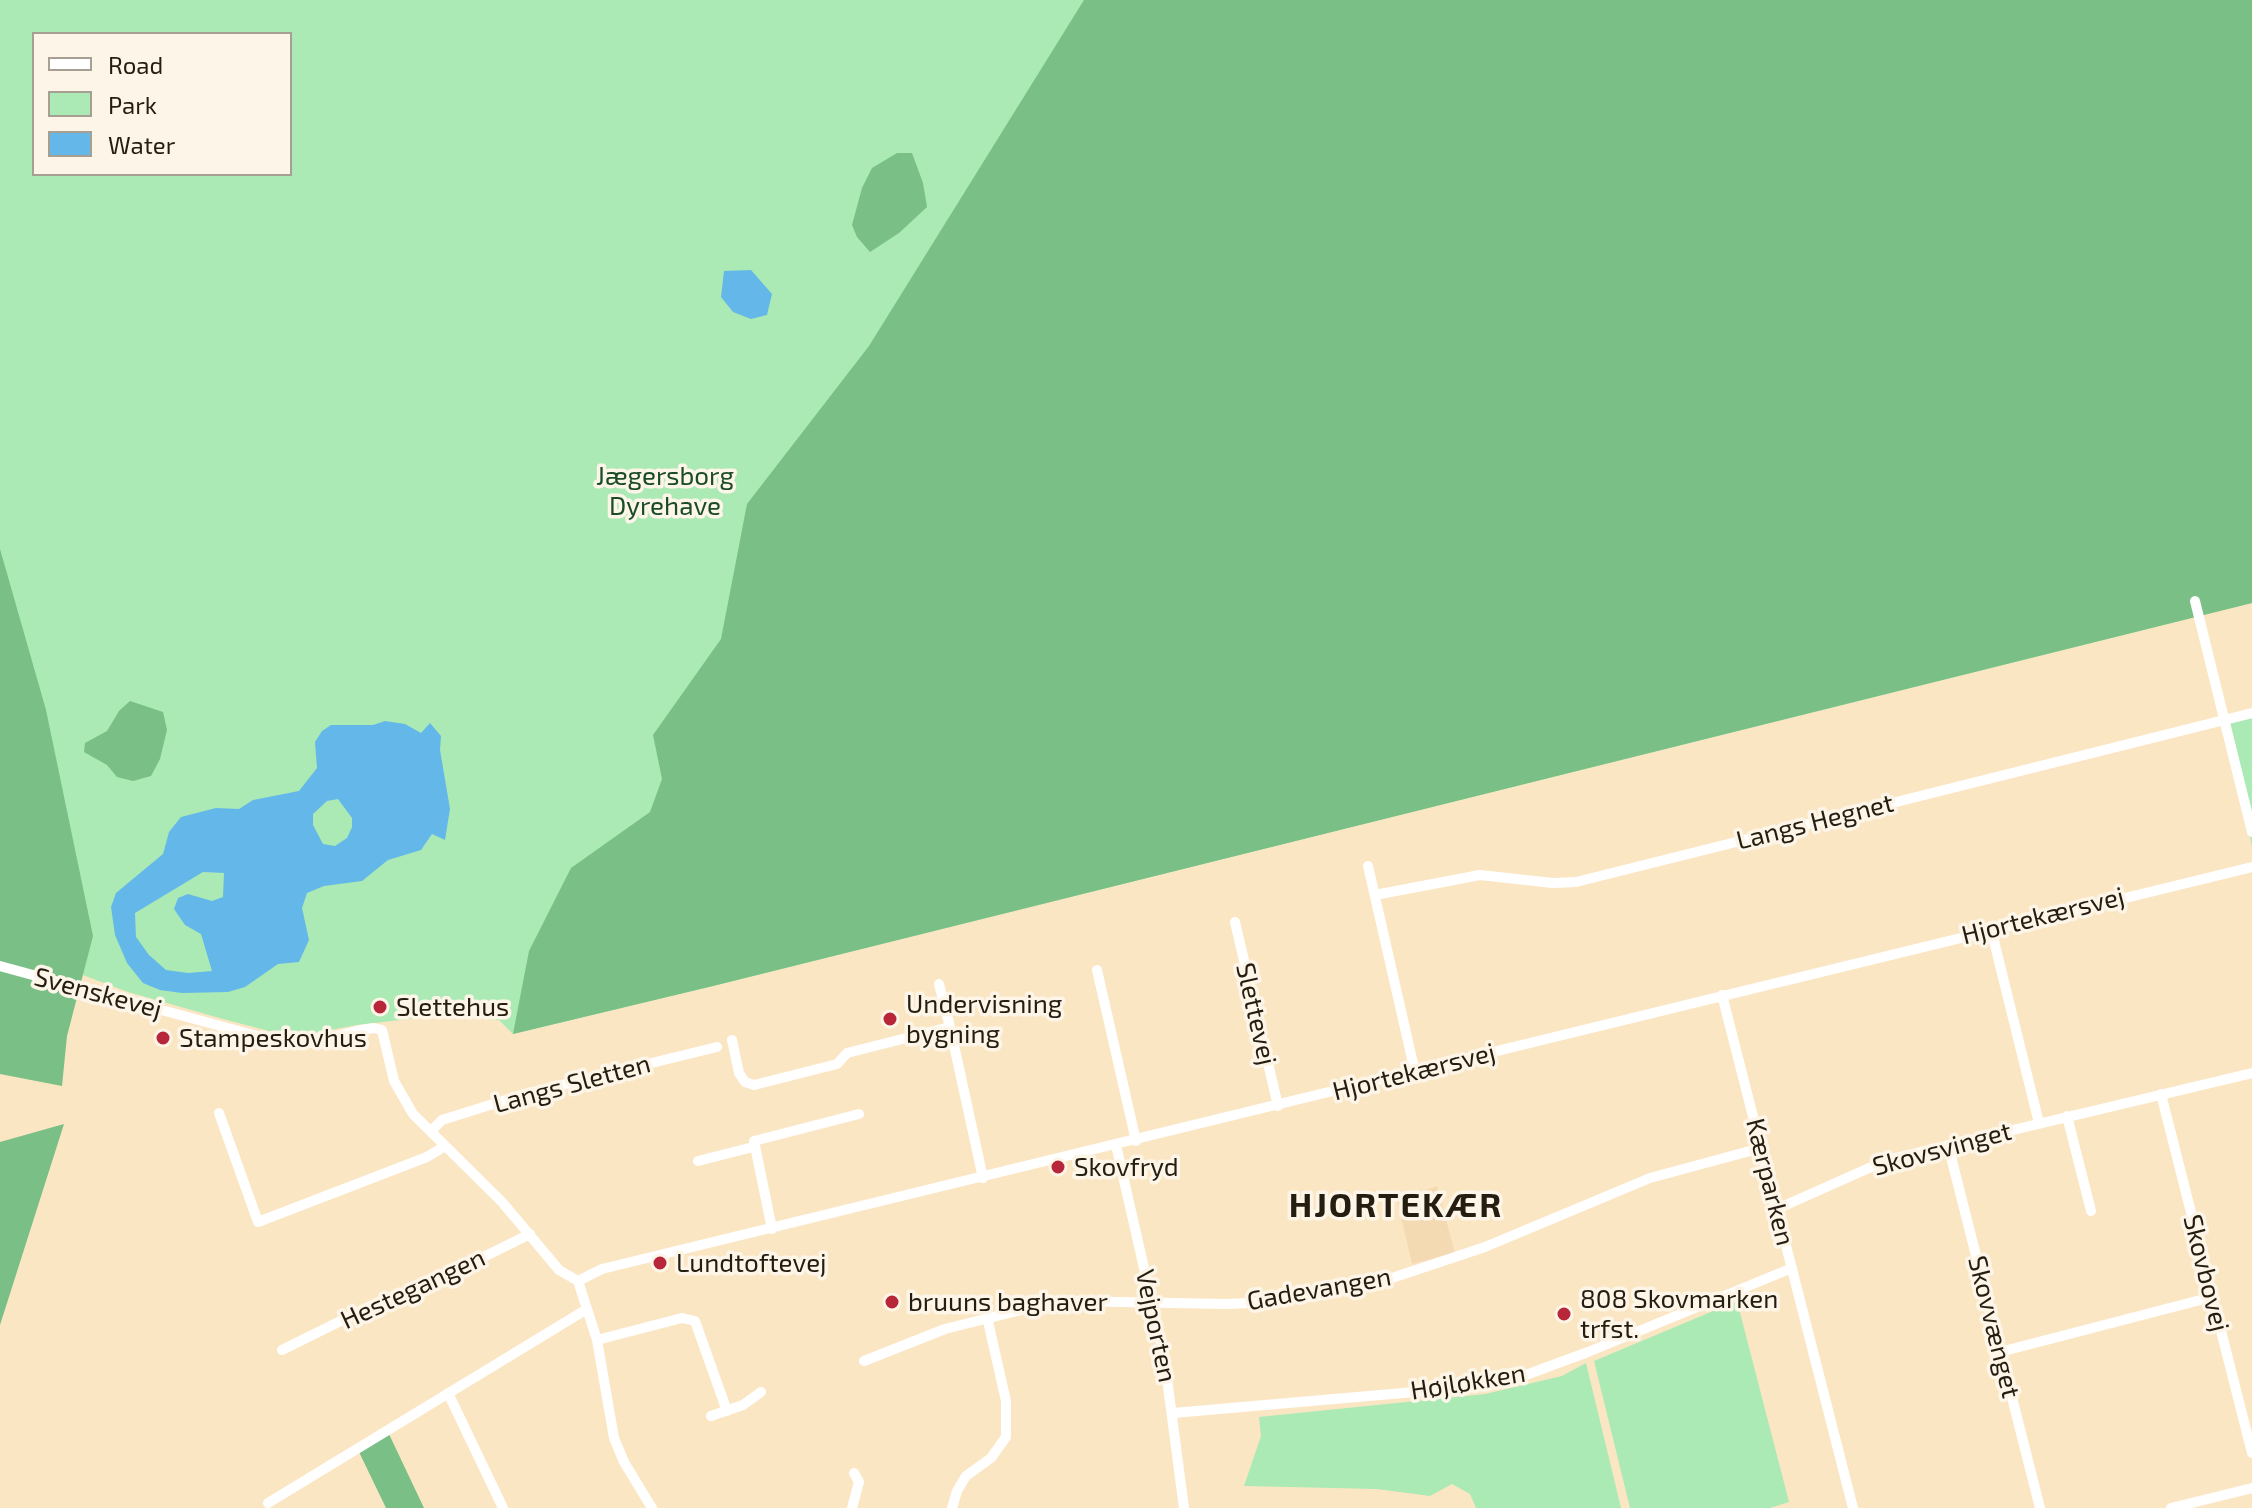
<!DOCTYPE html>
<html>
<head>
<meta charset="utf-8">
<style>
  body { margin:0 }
  #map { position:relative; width:2252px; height:1508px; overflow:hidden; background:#fbe6c4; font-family:"Exo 2",sans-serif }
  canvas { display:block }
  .legend { position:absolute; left:32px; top:32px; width:260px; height:144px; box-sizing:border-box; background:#fdf5e8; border:2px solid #a69f92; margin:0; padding:10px 14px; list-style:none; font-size:24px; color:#241d10 }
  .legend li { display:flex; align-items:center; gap:16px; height:40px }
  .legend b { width:40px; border:2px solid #a69f92 }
</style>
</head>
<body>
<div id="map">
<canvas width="2252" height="1508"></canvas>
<ul class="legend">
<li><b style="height:10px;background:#fff"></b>Road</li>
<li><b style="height:22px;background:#abe9b5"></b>Park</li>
<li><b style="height:22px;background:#64b8e9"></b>Water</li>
</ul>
</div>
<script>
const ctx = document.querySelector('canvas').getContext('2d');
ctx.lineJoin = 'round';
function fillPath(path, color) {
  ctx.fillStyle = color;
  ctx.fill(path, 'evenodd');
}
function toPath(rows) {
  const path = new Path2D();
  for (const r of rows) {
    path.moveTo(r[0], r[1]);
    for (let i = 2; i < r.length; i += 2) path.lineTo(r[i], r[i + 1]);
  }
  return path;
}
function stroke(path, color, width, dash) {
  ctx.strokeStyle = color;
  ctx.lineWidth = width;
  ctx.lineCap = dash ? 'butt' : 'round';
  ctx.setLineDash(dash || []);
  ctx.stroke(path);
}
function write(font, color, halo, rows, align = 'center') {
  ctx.font = font + ' "Exo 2",sans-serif';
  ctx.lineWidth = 7;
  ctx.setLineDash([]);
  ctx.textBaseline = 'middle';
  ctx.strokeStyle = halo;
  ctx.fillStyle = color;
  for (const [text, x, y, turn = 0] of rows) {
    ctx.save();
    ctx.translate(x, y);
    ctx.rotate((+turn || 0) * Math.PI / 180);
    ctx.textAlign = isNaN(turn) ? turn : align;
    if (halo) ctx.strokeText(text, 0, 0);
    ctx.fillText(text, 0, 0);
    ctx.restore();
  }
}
const built = toPath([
  [1437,1186,1455,1253,1412,1264,1397,1200]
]);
const green = toPath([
  [0,0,2252,0,2252,603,713,986,513,1034,499,1020,443,1015,357,1025,292,1037,223,1019,128,992,0,944],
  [34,34,290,34,290,174,34,174],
  [2252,717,2252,847,2230,723],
  [1737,1301,1789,1502,1770,1508,1630,1508,1594,1361],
  [1586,1363,1621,1508,1476,1508,1470,1494,1452,1484,1430,1496,1377,1489,1244,1486,1261,1436,1259,1417,1485,1394,1562,1376]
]);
const forest = toPath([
  [1084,0,2252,0,2252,603,713,986,513,1034,529,951,571,868,650,812,662,779,653,735,721,639,747,504,869,346],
  [897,153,912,153,923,183,927,207,899,233,870,252,857,237,852,225,862,188,872,168],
  [0,549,46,710,93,936,67,1036,62,1086,0,1074],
  [130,701,163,712,167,730,160,759,151,776,133,781,117,777,107,765,84,752,85,743,107,731,119,711],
  [64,1124,0,1325,0,1142],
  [388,1432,424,1508,386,1508,359,1452]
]);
const water = toPath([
  [751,270,772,294,767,315,751,319,733,312,721,297,724,271],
  [385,721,405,724,421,733,430,723,441,736,440,750,450,809,445,840,432,834,421,850,388,860,362,881,324,886,307,893,302,908,309,940,299,962,278,964,245,987,228,992,182,993,160,990,143,983,127,963,115,935,111,907,116,893,163,854,169,832,181,817,216,808,239,809,253,800,299,791,317,768,315,742,322,731,331,725,373,725],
  [338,799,352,818,352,827,347,838,335,846,323,844,313,825,313,814,327,801],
  [203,872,224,873,223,897,212,901,188,894,178,898,174,909,185,925,201,934,212,971,188,973,166,970,149,955,136,937,135,913]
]);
const street = toPath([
  [2195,601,2252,832],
  [1368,866,1415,1072],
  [1375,895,1480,875,1553,883,1576,882,2252,713],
  [1235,922,1278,1106],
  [1991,929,2039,1123],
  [0,966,283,1043,309,1043,360,1030,374,1028,382,1030,394,1081,413,1114,502,1202,559,1270,578,1281],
  [1097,970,1136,1141],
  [939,984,950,1027],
  [1722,995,1853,1508],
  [732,1040,739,1073,745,1082,754,1085,837,1064,847,1053,950,1027,983,1178],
  [2161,1094,2252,1453],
  [219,1113,258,1222,427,1157,445,1146],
  [2067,1116,2091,1211],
  [431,1131,442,1120,525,1094,717,1047],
  [1116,1145,1164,1356,1184,1508],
  [1948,1145,2040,1508],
  [698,1161,753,1147],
  [1777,1209,1887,1160,2252,1073],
  [772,1229,754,1141,859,1114],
  [578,1281,602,1269,2252,867],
  [578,1281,597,1340,614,1438,624,1462,652,1508],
  [597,1340,682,1318,695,1321,727,1411],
  [282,1350,387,1298,425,1286,530,1234],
  [2000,1352,2212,1297],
  [864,1361,945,1329,1045,1304,1067,1301,1226,1304,1272,1302,1320,1295,1383,1281,1485,1247,1650,1178,1761,1148],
  [448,1393,503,1508],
  [1173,1413,1472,1387,1515,1379,1588,1352,1792,1268],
  [711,1416,743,1405,761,1392],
  [268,1503,587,1309],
  [852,1508,859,1482,854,1473],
  [952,1508,957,1491,966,1476,991,1458,1006,1437,1006,1401,987,1317],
  [2171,1508,2252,1488]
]);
const markers = [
  [380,1007,8,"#b82639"],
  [890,1019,8,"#b82639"],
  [163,1038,8,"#b82639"],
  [1058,1167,8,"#b82639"],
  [660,1263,8,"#b82639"],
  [892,1302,8,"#b82639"],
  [1564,1314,8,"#b82639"]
];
const parkNames = [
  ["Jægersborg",665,476],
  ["Dyrehave",665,506]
];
const streetNames = [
  ["Langs Hegnet",1815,822,-14],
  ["Hjortekærsvej",2043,916,-14],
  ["Svenskevej",98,993,15],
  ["Slettevej",1256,1014,77],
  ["Hjortekærsvej",1414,1072,-14],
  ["Langs Sletten",572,1084,-15],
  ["Skovsvinget",1942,1149,-15],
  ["Kærparken",1770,1182,76],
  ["Skovbovej",2206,1273,76],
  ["Hestegangen",413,1289,-25],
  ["Gadevangen",1319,1289,-10],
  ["Vejporten",1156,1326,78],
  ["Skovvænget",1994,1327,76],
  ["Højløkken",1468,1382,-9]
];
const poiNames = [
  ["Undervisning",906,1004],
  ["bygning",906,1034],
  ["Slettehus",396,1007],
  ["Stampeskovhus",179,1038],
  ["Skovfryd",1074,1167],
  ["Lundtoftevej",676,1263],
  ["808 Skovmarken",1580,1299],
  ["trfst.",1580,1329],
  ["bruuns baghaver",908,1302]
];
const districtNames = [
  ["HJORTEKÆR",1396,1206]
];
fillPath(built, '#f3dab2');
fillPath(green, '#abe9b5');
fillPath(forest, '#79bf86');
fillPath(water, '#64b8e9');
stroke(street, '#fff', 10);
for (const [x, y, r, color] of markers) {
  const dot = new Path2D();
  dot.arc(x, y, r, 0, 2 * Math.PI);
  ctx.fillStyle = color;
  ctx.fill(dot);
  stroke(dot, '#fdf5e8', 3);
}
write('26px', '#1a4c27', '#fdf5e8', parkNames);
write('26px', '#241d10', '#fdf5e8', streetNames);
write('26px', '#241d10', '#fdf5e8', poiNames, 'left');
ctx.letterSpacing = '2px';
write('bold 34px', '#241d10', '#fdf5e8', districtNames);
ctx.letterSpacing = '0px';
</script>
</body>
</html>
